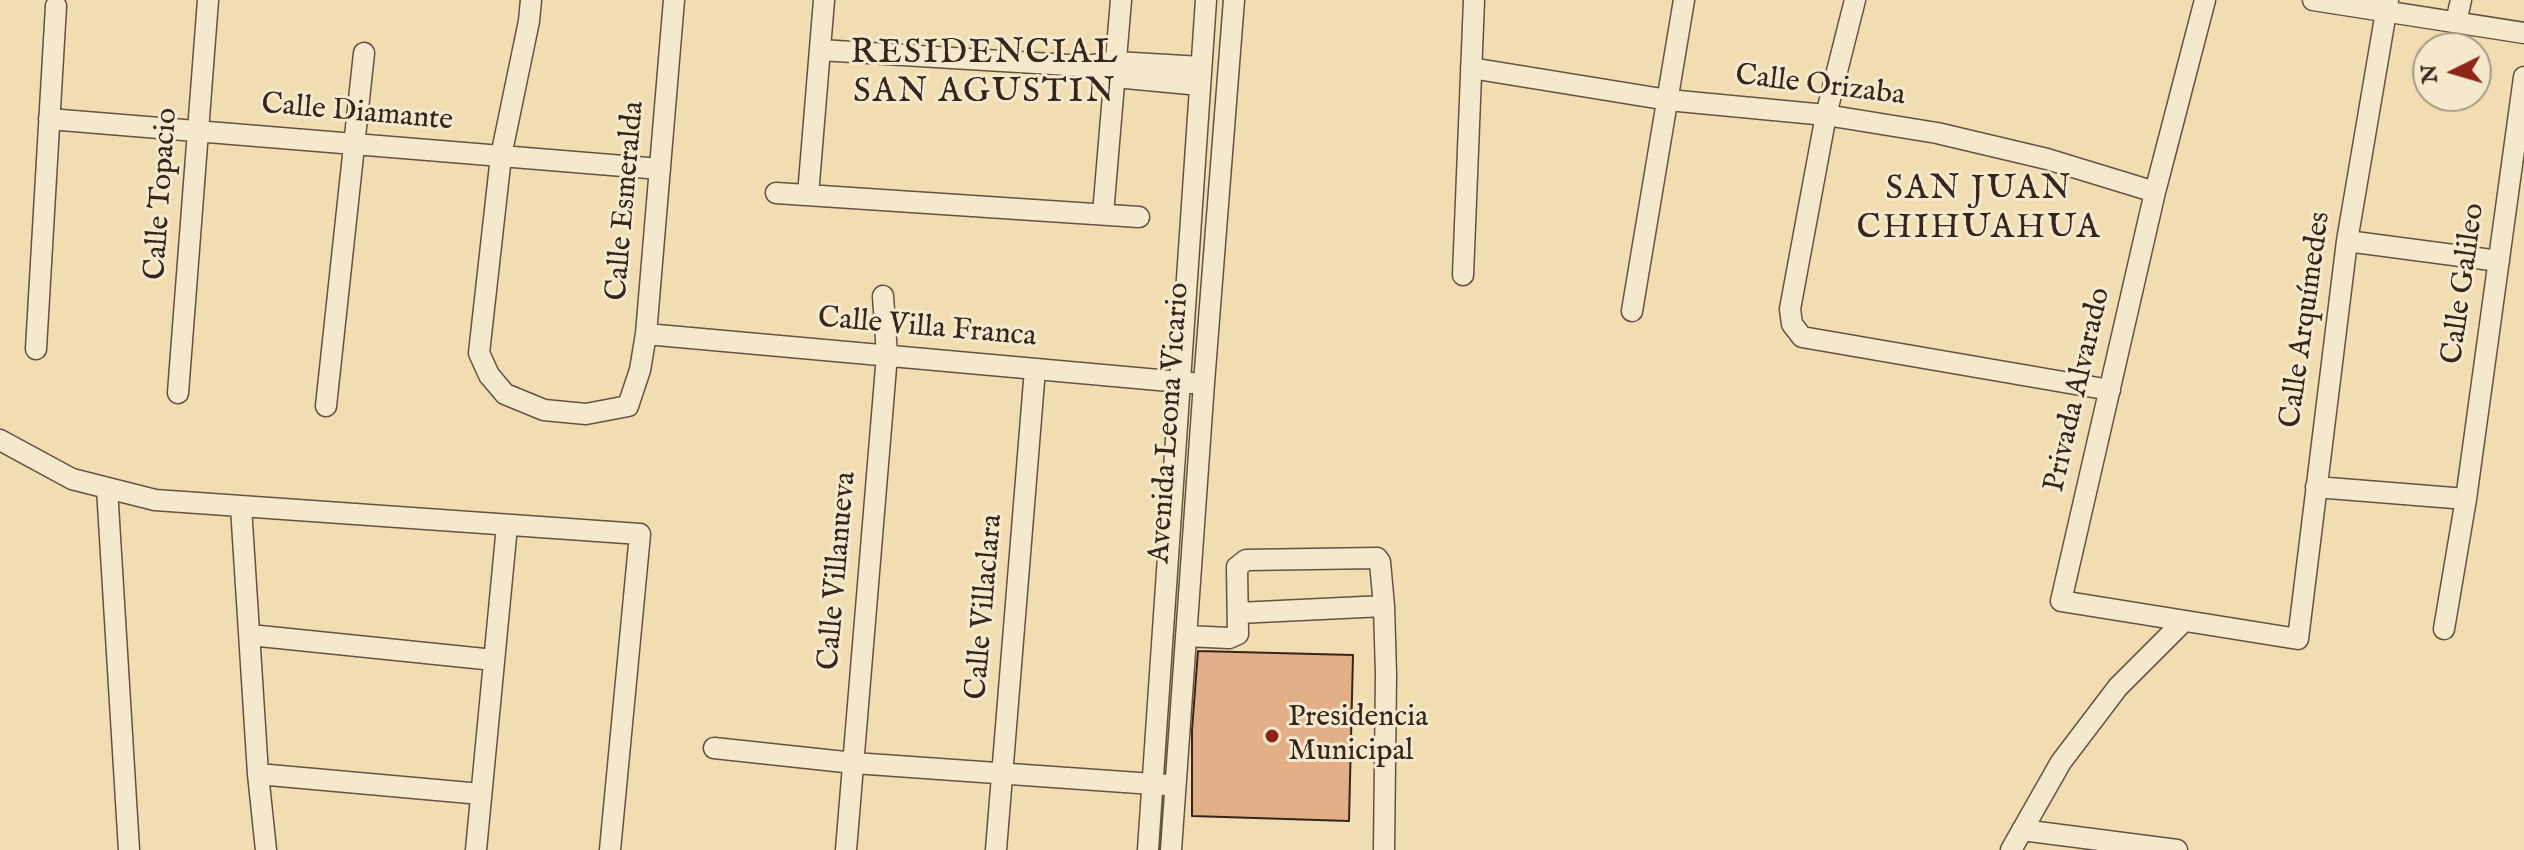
<!DOCTYPE html>
<html>
<head>
<meta charset="utf-8">
<style>
  body { margin:0 }
  #map { position:relative; width:2524px; height:850px; overflow:hidden; background:#f0ddb2; font-family:"IM FELL English",serif }
  canvas { display:block }
  .north { position:absolute; left:2412px; top:32px; width:80px; height:80px; box-sizing:border-box; background:#f5e9cd; border:2px solid #a99a87; border-radius:50%; rotate:265deg; font-size:22px; font-weight:700; line-height:32px; text-align:center; color:#37241d }
  .north::after { content:''; display:block; margin:auto; width:28px; height:36px; background:#8f2418; clip-path:polygon(50% 0,100% 100%,50% 72%,0 100%) }
</style>
</head>
<body>
<div id="map">
<canvas width="2524" height="850"></canvas>
<div class="north">N</div>
</div>
<script>
const ctx = document.querySelector('canvas').getContext('2d');
ctx.lineJoin = 'round';
function fillPath(path, color) {
  ctx.fillStyle = color;
  ctx.fill(path, 'evenodd');
}
function toPath(rows) {
  const path = new Path2D();
  for (const r of rows) {
    path.moveTo(r[0], r[1]);
    for (let i = 2; i < r.length; i += 2) path.lineTo(r[i], r[i + 1]);
  }
  return path;
}
function stroke(path, color, width, dash) {
  ctx.strokeStyle = color;
  ctx.lineWidth = width;
  ctx.lineCap = dash ? 'butt' : 'round';
  ctx.setLineDash(dash || []);
  ctx.stroke(path);
}
function write(font, color, halo, rows, align = 'center') {
  ctx.font = font + ' "IM FELL English",serif';
  ctx.lineWidth = 6;
  ctx.setLineDash([]);
  ctx.textBaseline = 'middle';
  ctx.strokeStyle = halo;
  ctx.fillStyle = color;
  for (const [text, x, y, turn = 0] of rows) {
    ctx.save();
    ctx.translate(x, y);
    ctx.rotate((+turn || 0) * Math.PI / 180);
    ctx.textAlign = isNaN(turn) ? turn : align;
    if (halo) ctx.strokeText(text, 0, 0);
    ctx.fillText(text, 0, 0);
    ctx.restore();
  }
}
const building = toPath([
  [1198,651,1353,655,1349,821,1192,816,1192,730,1198,651]
]);
const minor = toPath([
  [531,0,529,21,501,156,479,353,489,375,505,394,544,410,586,414,628,406,640,370,646,334,674,0],
  [1855,0,1826,115,1790,309,1792,324,1802,337,2110,390],
  [2205,0,2155,192,2061,601,2298,639,2347,241,2388,0],
  [2313,0,2524,33],
  [2456,22,2461,0],
  [820,50,1085,66,1116,62,1201,67],
  [1471,68,1668,100,1826,115,1937,133,2047,159,2155,192],
  [1103,73,1115,77,1200,85],
  [49,119,660,169],
  [776,193,1139,217],
  [808,195,824,0],
  [1103,214,1121,0],
  [2347,241,2499,261],
  [1463,275,1474,0],
  [1632,311,1684,0],
  [646,334,1192,383],
  [36,349,56,6],
  [178,393,208,0],
  [326,406,364,53],
  [0,440,72,479,155,500,640,534,610,850],
  [2316,487,2466,499],
  [107,488,129,850],
  [241,507,258,774,266,850],
  [1238,613,1384,606],
  [2444,629,2466,499,2524,77],
  [250,635,494,660],
  [1186,636,1229,638,1238,634,1237,567,1246,560,1377,558,1380,562,1384,606,1386,674,1384,850],
  [714,748,854,763,1167,785],
  [258,774,481,794],
  [2022,830,2177,850],
  [476,850,507,526],
  [846,850,887,355,883,296],
  [996,850,1035,369],
  [1148,850,1206,0],
  [1171,850,1204,383,1234,0],
  [2011,850,2061,762,2118,687,2184,621]
]);
const markers = [
  [1272,736,8,"#8f2418"]
];
const streetNames = [
  ["Calle Orizaba",1820,87,7],
  ["Calle Diamante",357,114,5],
  ["Calle Topacio",163,194,-86],
  ["Calle Esmeralda",627,201,-85],
  ["Calle Galileo",2465,284,-82],
  ["Calle Arquímedes",2307,320,-82],
  ["Calle Villa Franca",927,329,5],
  ["Privada Alvarado",2079,390,-77],
  ["Avenida Leona Vicario",1171,423,-86],
  ["Calle Villanueva",839,571,-85],
  ["Calle Villaclara",986,607,-85]
];
const poiNames = [
  ["Presidencia",1288,719],
  ["Municipal",1288,753]
];
const quarterNames = [
  ["RESIDENCIAL",985,55],
  ["SAN AGUSTIN",985,94],
  ["SAN JUAN",1979,191],
  ["CHIHUAHUA",1979,230]
];
fillPath(building, '#e2af89');
stroke(building, '#37241d', 2);
stroke(minor, '#655242', 23);
stroke(minor, '#f5e9cd', 20);
for (const [x, y, r, color] of markers) {
  const dot = new Path2D();
  dot.arc(x, y, r, 0, 2 * Math.PI);
  ctx.fillStyle = color;
  ctx.fill(dot);
  stroke(dot, '#f5e9cd', 3);
}
write('30px', '#37241d', '#f5e9cd', streetNames);
write('30px', '#37241d', '#f5e9cd', poiNames, 'left');
ctx.letterSpacing = '2px';
write('34px', '#37241d', '#f5e9cd', quarterNames);
ctx.letterSpacing = '0px';
</script>
</body>
</html>
